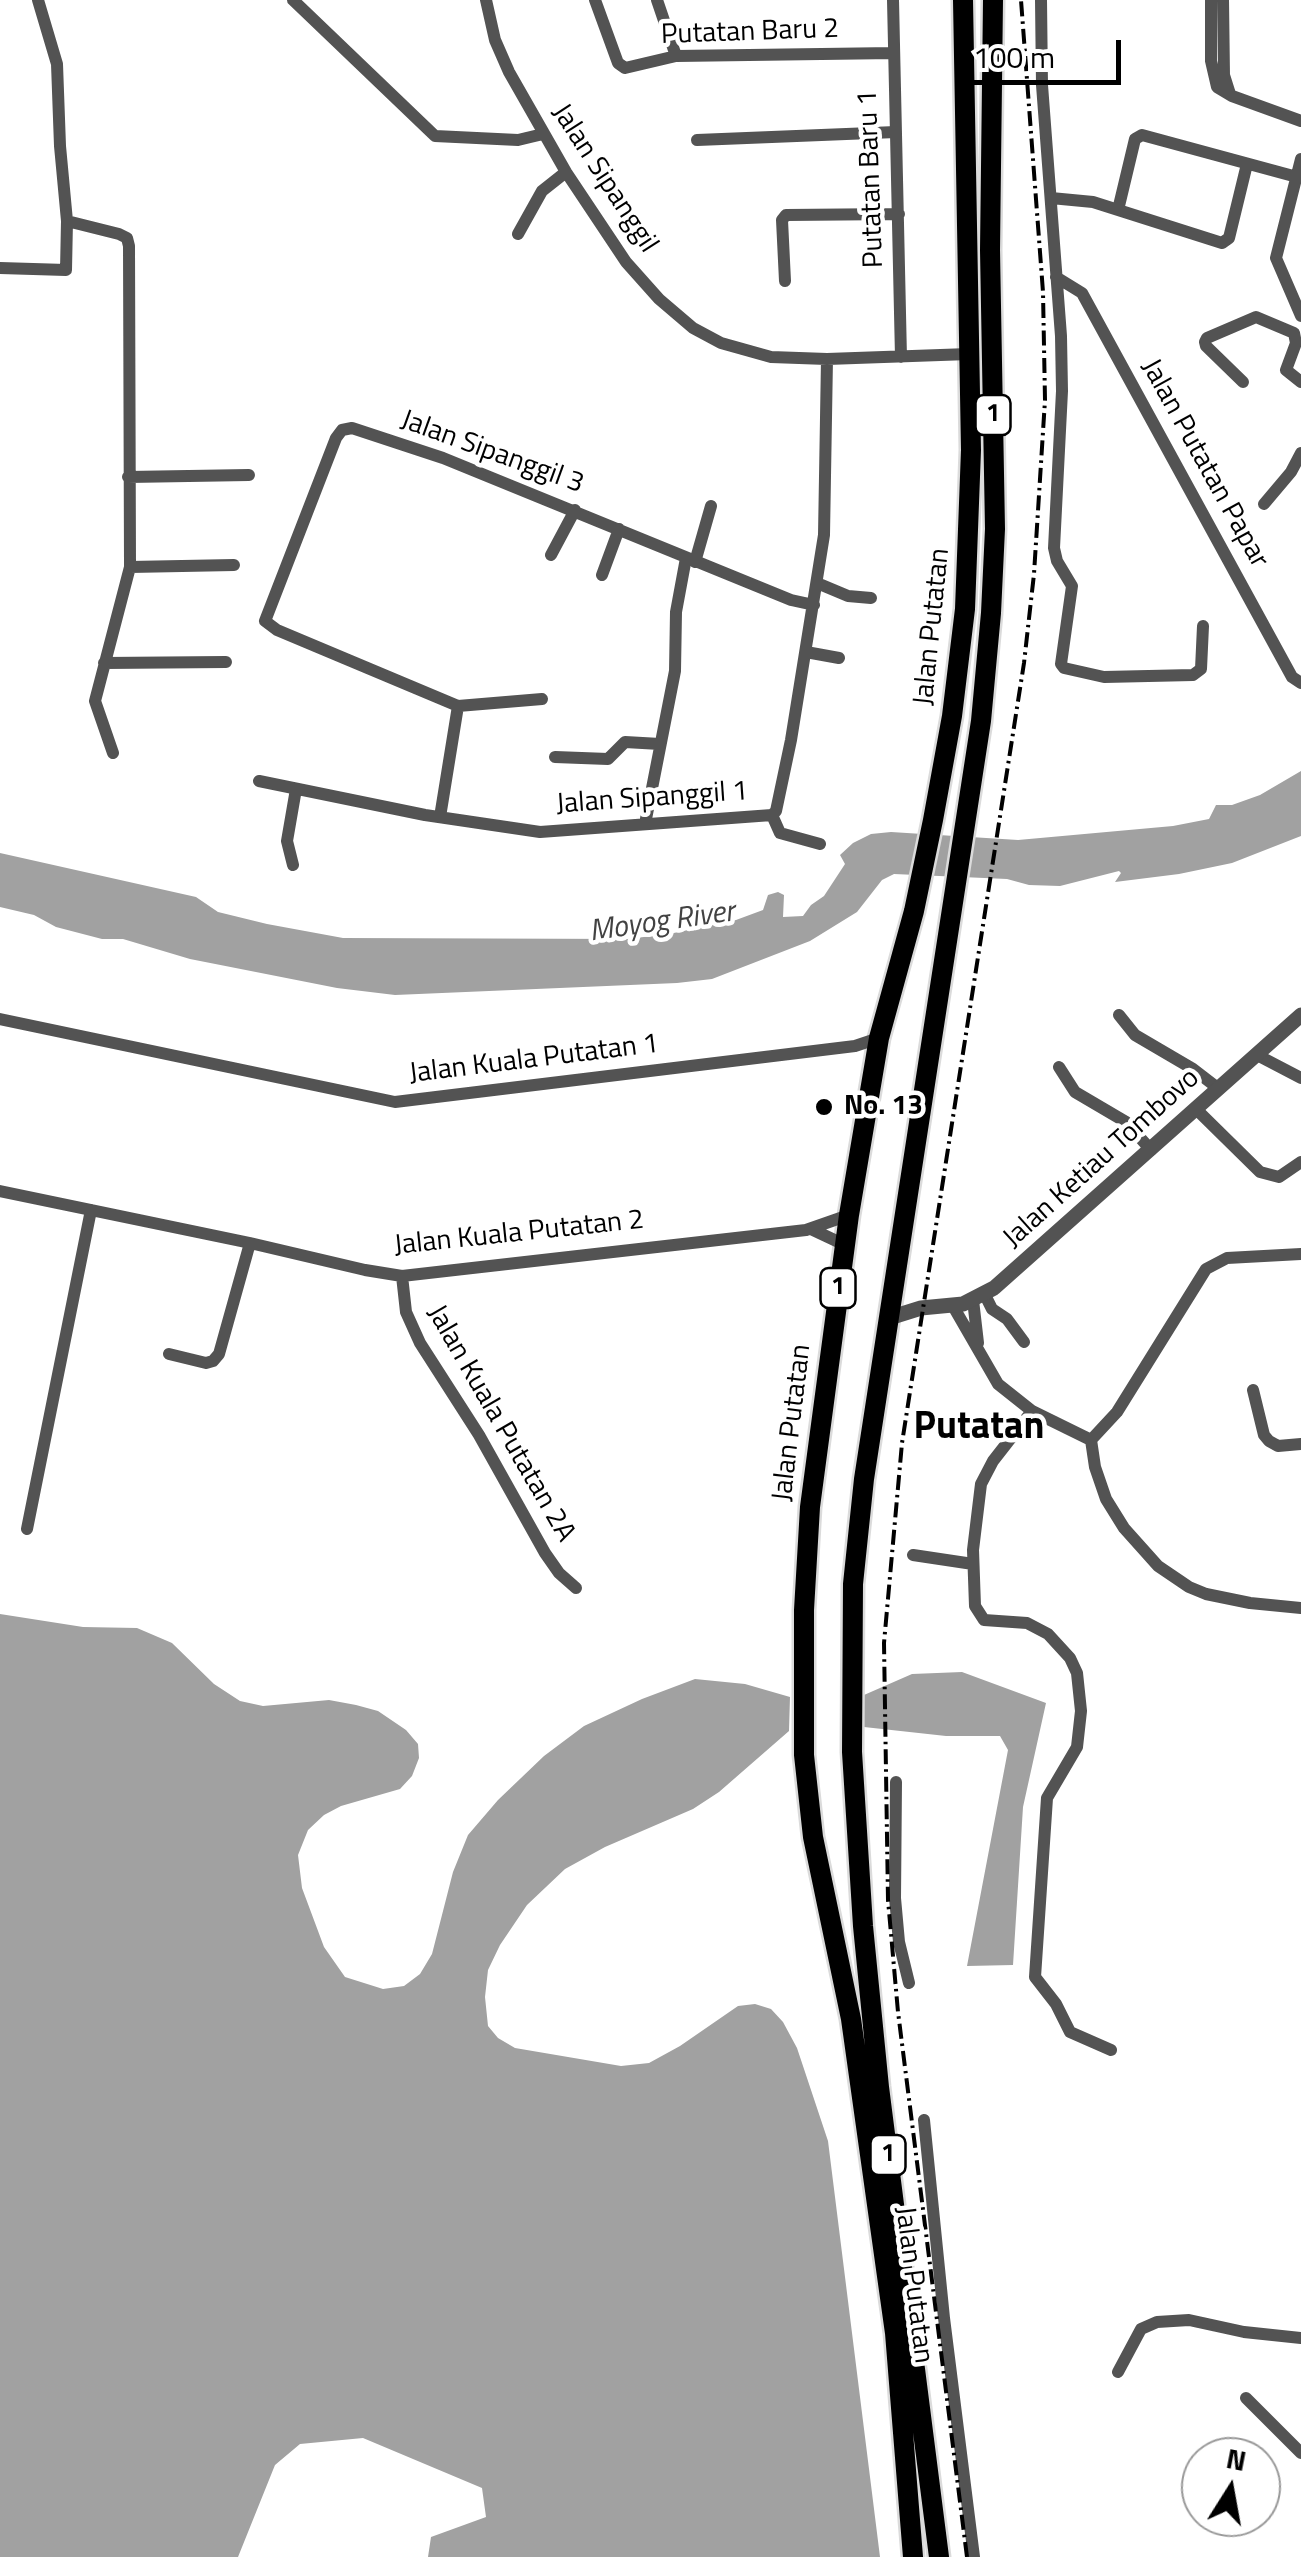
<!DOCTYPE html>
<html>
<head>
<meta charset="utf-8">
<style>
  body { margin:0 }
  #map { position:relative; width:1301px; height:2557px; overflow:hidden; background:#fff; font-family:"Titillium Web",sans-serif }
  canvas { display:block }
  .north { position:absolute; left:1181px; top:2437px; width:100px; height:100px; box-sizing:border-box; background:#fff; border:2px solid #999; border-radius:50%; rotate:11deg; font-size:28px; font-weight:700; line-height:40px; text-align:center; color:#000 }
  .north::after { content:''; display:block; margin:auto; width:35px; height:45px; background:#000; clip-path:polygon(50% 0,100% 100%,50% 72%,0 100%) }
  .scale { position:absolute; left:956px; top:40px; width:165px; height:45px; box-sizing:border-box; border:5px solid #000; border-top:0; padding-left:12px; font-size:30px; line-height:35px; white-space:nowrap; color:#000; -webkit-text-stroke:8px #fff; paint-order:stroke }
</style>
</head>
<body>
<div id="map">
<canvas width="1301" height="2557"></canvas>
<div class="north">N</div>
<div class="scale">100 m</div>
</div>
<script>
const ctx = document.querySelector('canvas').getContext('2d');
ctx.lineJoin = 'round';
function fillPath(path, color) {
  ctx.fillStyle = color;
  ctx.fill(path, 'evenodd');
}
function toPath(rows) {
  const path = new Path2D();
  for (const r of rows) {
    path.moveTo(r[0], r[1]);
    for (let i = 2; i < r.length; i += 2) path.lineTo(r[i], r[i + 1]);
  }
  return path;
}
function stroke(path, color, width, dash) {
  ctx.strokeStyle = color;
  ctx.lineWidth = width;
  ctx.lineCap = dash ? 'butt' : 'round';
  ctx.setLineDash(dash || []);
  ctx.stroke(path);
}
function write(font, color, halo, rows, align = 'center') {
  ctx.font = font + ' "Titillium Web",sans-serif';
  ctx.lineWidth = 9;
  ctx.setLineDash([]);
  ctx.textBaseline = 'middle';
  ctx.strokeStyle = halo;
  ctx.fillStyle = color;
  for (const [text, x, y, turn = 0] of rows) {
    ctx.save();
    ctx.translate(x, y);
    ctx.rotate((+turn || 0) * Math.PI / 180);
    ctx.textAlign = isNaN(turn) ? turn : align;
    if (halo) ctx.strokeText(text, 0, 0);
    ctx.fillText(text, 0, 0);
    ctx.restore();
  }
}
const water = toPath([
  [1301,771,1301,836,1232,863,1179,874,1115,882,1121,873,1119,871,1060,886,1029,885,1007,879,894,874,882,880,857,912,810,941,712,979,677,983,395,995,337,988,190,959,123,939,102,939,56,927,34,915,0,907,0,853,196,897,218,912,267,924,343,938,627,939,669,934,736,920,763,910,768,895,778,892,784,895,783,917,803,916,811,905,824,896,845,864,840,855,853,843,871,834,891,832,1018,840,1173,826,1209,819,1216,805,1232,805,1260,795],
  [0,1614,83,1627,137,1628,172,1643,214,1684,240,1701,263,1706,329,1700,356,1705,378,1711,406,1730,418,1744,419,1758,412,1776,400,1789,341,1806,324,1815,308,1830,298,1855,302,1888,324,1947,345,1977,383,1989,404,1986,420,1974,432,1954,453,1872,468,1835,498,1800,544,1756,584,1726,642,1699,695,1679,745,1684,790,1697,789,1731,719,1792,693,1809,605,1847,565,1869,527,1905,500,1945,488,1970,485,1997,488,2026,498,2038,515,2048,621,2066,649,2063,680,2046,738,2006,755,2004,771,2009,783,2022,797,2048,828,2141,880,2557,428,2557,431,2537,486,2517,482,2488,363,2438,300,2444,275,2465,238,2557,0,2557],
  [962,1672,1046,1703,1023,1807,1013,1965,967,1966,1008,1750,1000,1736,946,1736,864,1727,864,1695,912,1674]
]);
const minor = toPath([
  [293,0,435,136,518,140,543,134],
  [486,0,495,40,509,72,566,172,626,262,659,299,693,328,721,343,771,357,827,359,969,354],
  [595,0,618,63,625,68,676,56,894,53],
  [657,0,676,56],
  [893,0,901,357],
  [1041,0,1042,85,1061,336,1062,391,1054,548,1057,561,1072,586,1061,664,1064,668,1104,677,1193,675,1201,669,1203,626],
  [1211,0,1211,61,1217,87,1232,96,1301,121],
  [1223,0,1224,75,1230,94],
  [697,140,896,132],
  [1301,159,1276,258,1301,316],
  [1051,198,1093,202,1222,243,1229,238,1247,164],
  [1118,210,1135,139,1142,135,1297,177],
  [67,221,119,234,127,238,129,246,130,567,95,701,113,753],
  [518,234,542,191,566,172],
  [0,268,66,270,67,221,60,146,57,64,38,0],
  [1056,277,1082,293,1292,677,1301,683],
  [785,281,782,220,786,215,899,214],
  [1243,382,1206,346,1205,342,1207,338,1256,317,1294,333,1296,343,1286,370,1301,382],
  [128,477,249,475],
  [1264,504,1291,472,1301,453],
  [551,555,575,510],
  [695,562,711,506],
  [130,567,234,565],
  [602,575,619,529],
  [817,583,848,596,871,598],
  [806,652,839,658],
  [104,663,226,662],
  [458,706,542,699],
  [555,757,608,759,625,742,660,744],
  [259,781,425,815,540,832,772,815],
  [772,815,776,811,791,740,824,535,827,359],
  [772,815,780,833,820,844],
  [440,817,458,706,277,630,265,621,336,438,342,430,352,428,443,458,791,600,814,605],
  [645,824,675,671,676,612,686,558],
  [293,865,287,841,296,789],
  [1119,1015,1135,1035,1193,1069,1219,1089],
  [0,1019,395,1102,855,1046,879,1038],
  [1257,1055,1301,1078],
  [1059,1067,1075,1092,1126,1122,1151,1150],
  [1196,1109,1260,1172,1279,1177,1301,1162],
  [0,1191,250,1243,365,1270,402,1276,806,1230,849,1215],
  [811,1229,845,1245],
  [402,1276,406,1312,420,1343,479,1435,545,1553,559,1573,576,1588],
  [985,1295,992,1309,1007,1319,1024,1342],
  [973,1300,978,1343],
  [953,1306,998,1384,1032,1411,1091,1440],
  [169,1354,206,1363,213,1361,219,1354,250,1243],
  [1253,1390,1264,1435,1269,1441,1278,1446,1301,1444],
  [1032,1411,993,1461,981,1484,973,1550,975,1606,984,1620,1027,1623,1048,1634,1070,1658,1077,1673,1081,1711,1077,1747,1047,1798,1035,1977,1056,2004,1070,2032,1111,2050],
  [1091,1440,1117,1412,1206,1269,1227,1258,1301,1254],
  [1091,1440,1095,1467,1106,1499,1124,1528,1158,1566,1189,1587,1206,1594,1250,1603,1301,1608],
  [27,1529,91,1210],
  [913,1555,973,1564],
  [896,1782,895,1898,899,1942,909,1983],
  [924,2120,944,2318,974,2557],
  [1118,2372,1141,2329,1157,2322,1189,2320,1244,2332,1301,2338],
  [1246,2398,1301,2453]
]);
const tertiary = toPath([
  [889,1318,921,1308,963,1304,994,1288,1301,1015]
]);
const trunk = toPath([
  [913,2557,895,2333,851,2019,813,1837,804,1755,804,1610,810,1507,849,1215,879,1038,914,911,933,820,952,716,965,609,971,450,963,0],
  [939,2557,879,2087,863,1926,852,1752,853,1584,864,1479,981,721,991,613,995,529,990,250,993,0]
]);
const rail = toPath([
  [967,2557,898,2012,888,1900,884,1643,902,1443,1024,663,1034,574,1045,400,1043,292,1021,0]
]);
const markers = [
  [824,1107,10,"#000"]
];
const shields = [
  [993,415,35],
  [838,1288,35],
  [888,2155,35]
];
const shieldNames = [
  ["1",993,415],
  ["1",838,1288],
  ["1",888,2155]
];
const streetNames = [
  ["Putatan Baru 2",750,33,-2],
  ["Jalan Sipanggil",604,179,57],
  ["Putatan Baru 1",872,179,-92],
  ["Jalan Sipanggil 3",492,453,20],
  ["Jalan Putatan Papar",1204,464,61],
  ["Jalan Putatan",933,627,-84],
  ["Jalan Sipanggil 1",652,799,-4],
  ["Jalan Kuala Putatan 1",534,1060,-7],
  ["Jalan Ketiau Tombovo",1102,1159,-42],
  ["Jalan Kuala Putatan 2",519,1234,-6],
  ["Jalan Putatan",793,1423,-83],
  ["Jalan Kuala Putatan 2A",500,1424,60],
  ["Jalan Putatan",913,2285,83]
];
const poiNames = [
  ["No. 13",844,1107]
];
const waterNames = [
  ["Moyog River",662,923,-8]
];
const districtNames = [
  ["Putatan",979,1429]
];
fillPath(water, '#a1a1a1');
stroke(trunk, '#dbdbdb', 25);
stroke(minor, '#535353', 12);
stroke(tertiary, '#535353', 15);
stroke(trunk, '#000', 20);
stroke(rail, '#000', 4, [15, 5, 2.5, 5]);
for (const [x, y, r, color] of markers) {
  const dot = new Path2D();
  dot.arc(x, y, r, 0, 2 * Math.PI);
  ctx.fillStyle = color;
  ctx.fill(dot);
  stroke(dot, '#fff', 4);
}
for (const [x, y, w] of shields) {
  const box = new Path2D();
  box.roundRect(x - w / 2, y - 20, w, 40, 8);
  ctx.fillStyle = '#fff';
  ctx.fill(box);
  stroke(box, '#000', 2.5);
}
write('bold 25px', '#000', null, shieldNames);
write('28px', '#000', '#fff', streetNames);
write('bold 28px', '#000', '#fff', poiNames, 'left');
write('italic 30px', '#424242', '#fff', waterNames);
write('bold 38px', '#000', '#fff', districtNames);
</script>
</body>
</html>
